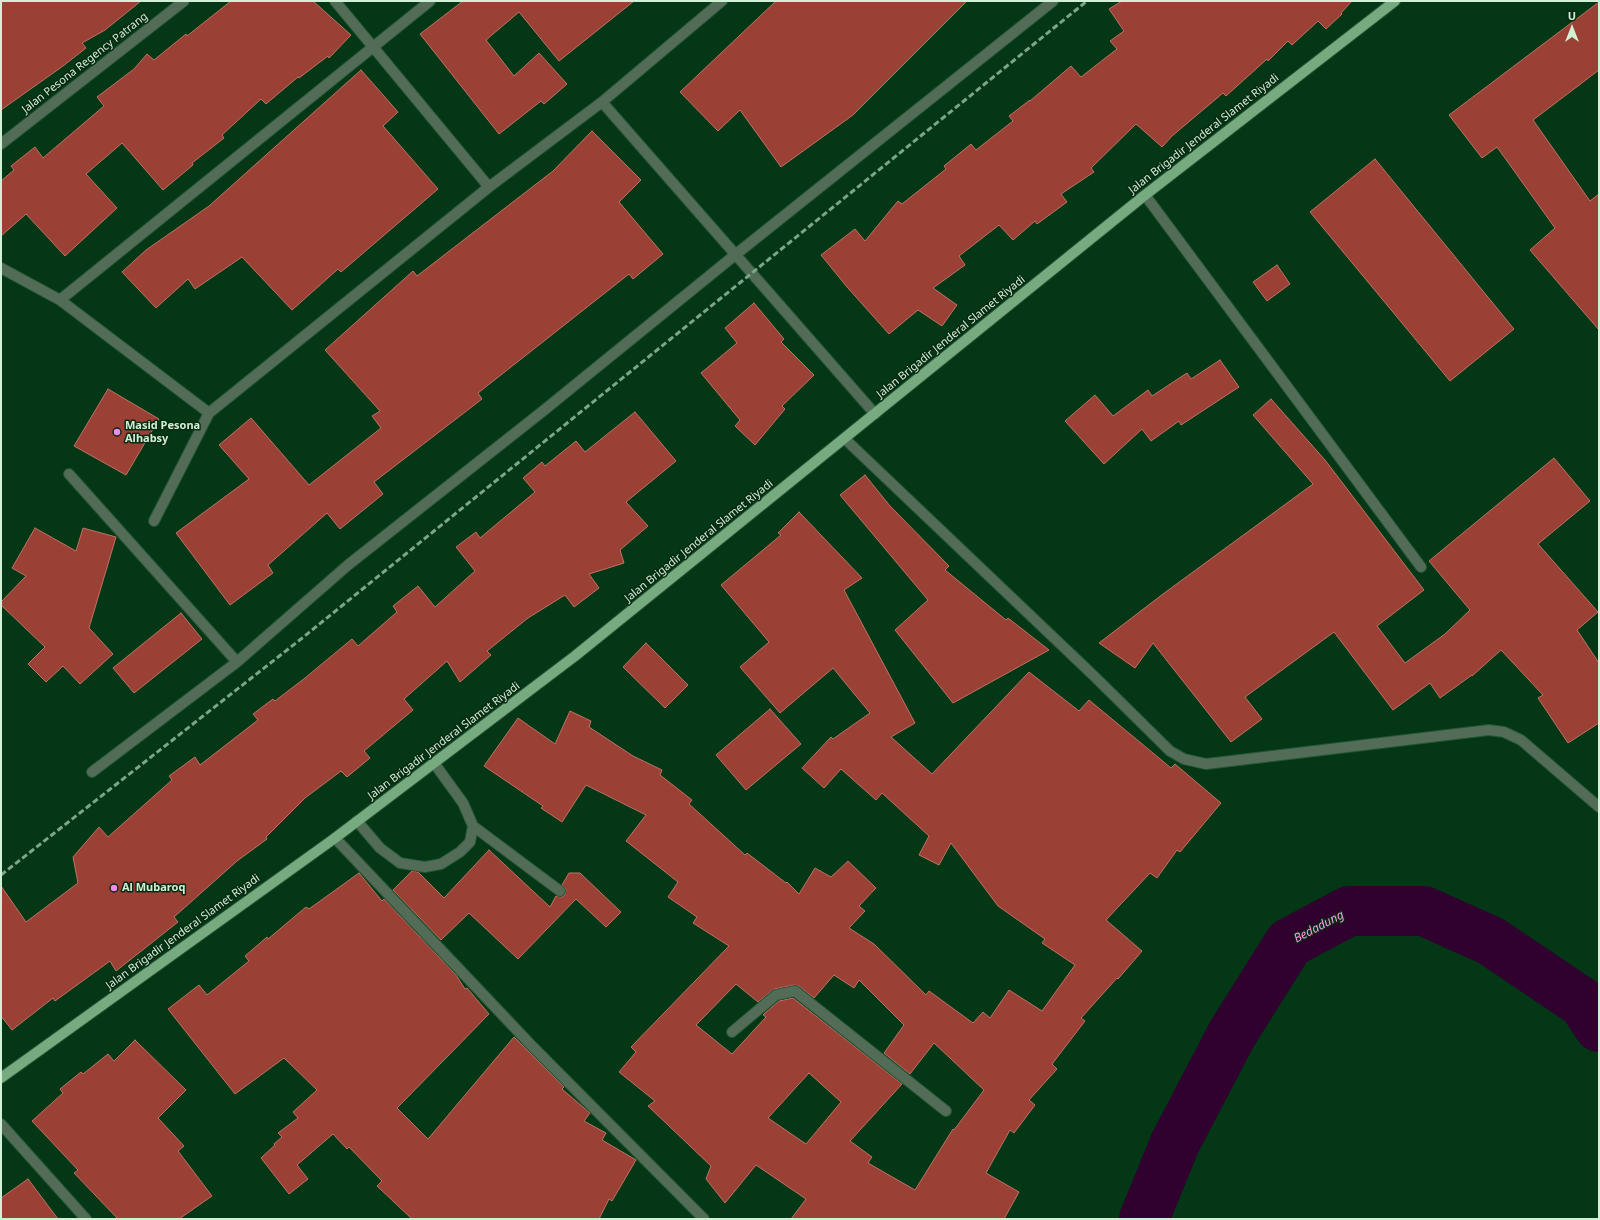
<!DOCTYPE html>
<html>
<head>
<meta charset="utf-8">
<style>
  body { margin:0 }
  #map { position:relative; width:1600px; height:1220px; overflow:hidden; background:#033715; font-family:"Noto Sans",sans-serif }
  canvas { display:block }
  .frame { position:absolute; inset:0; border:2px solid #d1f1d6; pointer-events:none }
  .north { position:absolute; left:1552px; top:8px; width:40px; height:40px; -webkit-text-stroke:3px #092a12; paint-order:stroke; rotate:0deg; font-size:11px; font-weight:700; line-height:16px; text-align:center; color:#d1f1d6 }
  .north::after { content:''; display:block; margin:auto; width:14px; height:18px; background:#d1f1d6; clip-path:polygon(50% 0,100% 100%,50% 72%,0 100%) }
</style>
</head>
<body>
<div id="map">
<canvas width="1600" height="1220"></canvas>
<div class="frame"></div>
<div class="north">U</div>
</div>
<script>
const ctx = document.querySelector('canvas').getContext('2d');
ctx.lineJoin = 'round';
function toPath(rows) {
  const path = new Path2D();
  for (const r of rows) {
    path.moveTo(r[0], r[1]);
    for (let i = 2; i < r.length; i += 2) path.lineTo(r[i], r[i + 1]);
  }
  return path;
}
function stroke(path, color, width, dash) {
  ctx.strokeStyle = color;
  ctx.lineWidth = width;
  ctx.lineCap = dash ? 'butt' : 'round';
  ctx.setLineDash(dash || []);
  ctx.stroke(path);
}
function fillPath(path, color) {
  ctx.fillStyle = color;
  ctx.fill(path, 'evenodd');
}
function write(font, color, halo, rows, align = 'center') {
  ctx.font = font + ' "Noto Sans",sans-serif';
  ctx.lineWidth = 3;
  ctx.setLineDash([]);
  ctx.textBaseline = 'middle';
  ctx.strokeStyle = halo;
  ctx.fillStyle = color;
  for (const [text, x, y, turn = 0] of rows) {
    ctx.save();
    ctx.translate(x, y);
    ctx.rotate((+turn || 0) * Math.PI / 180);
    ctx.textAlign = isNaN(turn) ? turn : align;
    if (halo) ctx.strokeText(text, 0, 0);
    ctx.fillText(text, 0, 0);
    ctx.restore();
  }
}
const river = toPath([
  [1144,1219,1175,1143,1232,1034,1289,943,1349,911,1424,911,1491,941,1583,1003,1599,1027]
]);
const building = toPath([
  [1,1,141,1,105,30,82,43,86,48,63,66,1,110,1,1],
  [231,1,313,1,351,35,329,58,328,56,299,78,298,77,266,104,261,99,222,135,224,138,192,163,193,165,163,190,122,143,86,174,117,208,65,256,26,214,1,236,1,181,14,170,11,166,35,147,43,158,104,106,97,97,134,69,147,54,154,60,186,34,187,36,231,1],
  [463,1,634,1,559,61,519,12,486,40,514,76,539,53,567,84,544,104,541,101,499,134,420,34,463,1],
  [776,1,967,1,853,115,781,167,740,110,718,131,680,92,776,1],
  [1122,1,1352,1,1341,13,1342,14,1326,29,1318,21,1292,45,1288,41,1268,61,1267,59,1226,96,1223,93,1172,136,1162,147,1136,124,1091,168,1094,172,1061,194,1067,202,1037,224,1035,221,1013,240,999,225,959,256,965,265,933,288,957,305,942,326,918,310,889,334,847,287,821,255,855,229,865,241,898,201,902,204,946,169,944,166,971,144,976,150,1013,121,1009,116,1030,100,1030,101,1071,66,1081,77,1117,49,1110,41,1124,31,1109,9,1122,1],
  [1599,2,1599,70,1533,120,1590,201,1599,194,1599,330,1530,250,1555,228,1497,147,1482,158,1449,115,1599,2],
  [361,70,398,112,383,126,438,189,341,272,338,269,292,310,242,257,195,289,188,279,156,308,122,272,146,250,209,206,361,70],
  [592,131,641,180,619,202,663,254,633,279,629,274,478,393,482,399,374,482,383,494,340,529,327,513,268,565,273,573,230,605,176,533,249,479,219,445,251,418,309,485,381,428,372,416,380,411,325,350,413,271,417,276,553,171,592,131],
  [1375,159,1514,329,1450,381,1310,212,1375,159],
  [1277,265,1290,284,1267,301,1253,282,1277,265],
  [754,303,784,339,781,342,814,375,782,406,785,409,755,445,735,426,740,420,701,373,737,343,725,328,754,303],
  [1220,360,1239,387,1181,425,1179,421,1151,441,1142,429,1104,464,1065,421,1095,395,1113,416,1148,390,1152,396,1187,373,1191,379,1220,360],
  [108,389,159,419,126,475,74,446,108,389],
  [1271,399,1325,460,1424,590,1377,626,1405,663,1445,634,1470,610,1429,561,1554,458,1590,501,1538,544,1598,612,1577,630,1599,663,1599,723,1568,743,1538,698,1543,695,1501,650,1472,676,1472,675,1440,698,1430,683,1393,710,1334,632,1245,697,1262,719,1231,742,1153,643,1135,668,1099,643,1163,594,1313,484,1253,415,1271,399],
  [635,412,676,461,626,502,648,526,620,550,624,563,589,574,599,588,574,607,565,595,528,618,487,651,491,655,460,682,447,661,404,699,413,710,364,751,370,758,347,777,341,771,305,798,266,837,267,839,237,861,174,917,178,922,116,971,110,961,55,1001,53,998,12,1030,1,1016,1,886,26,922,78,883,73,857,99,827,108,837,172,780,169,776,195,757,200,765,258,720,253,714,273,699,275,701,305,678,352,639,358,646,397,612,393,606,418,586,435,607,475,571,456,547,476,532,480,538,535,492,523,478,542,462,545,466,576,441,585,452,635,412],
  [865,475,890,506,949,566,945,570,1006,620,1008,618,1049,650,953,703,895,630,928,600,840,495,865,475],
  [799,512,862,578,844,590,915,723,891,737,932,774,1029,672,1079,711,1089,700,1171,768,1175,764,1221,803,1180,852,1177,850,1157,878,1150,873,1106,920,1142,951,1118,979,1117,978,1081,1018,1085,1021,1052,1064,1057,1069,1029,1100,1035,1105,1014,1133,1010,1130,986,1173,1019,1192,1004,1219,791,1219,806,1199,756,1165,725,1203,706,1179,711,1166,648,1106,655,1101,619,1072,636,1052,631,1047,729,946,693,923,697,917,668,897,678,882,626,841,646,815,586,785,562,822,541,808,543,806,484,766,518,718,555,744,570,711,591,721,589,727,633,756,662,770,660,775,692,800,689,804,745,855,747,853,786,883,787,882,799,894,815,868,831,877,848,861,876,888,859,906,865,911,849,928,874,944,926,995,929,991,973,1023,983,1012,990,1018,1009,990,1042,1011,1075,965,1042,943,1045,939,998,906,951,843,939,865,919,855,929,836,882,793,876,800,841,769,824,788,802,768,831,737,833,739,870,713,833,668,780,713,740,667,769,642,721,585,781,535,778,533,799,512],
  [834,975,854,988,859,980,904,1025,884,1053,910,1074,934,1043,984,1090,954,1130,953,1129,915,1190,868,1163,872,1157,850,1141,902,1084,793,998,779,1001,765,1013,763,1015,766,1017,732,1054,696,1025,736,984,758,1002,774,989,794,985,799,986,814,998,834,975],
  [809,1073,841,1102,806,1144,768,1118,809,1073],
  [35,528,76,551,83,528,116,537,89,628,113,654,80,684,63,666,46,682,28,664,45,647,1,605,1,602,26,576,12,568,35,528],
  [181,613,202,639,134,693,113,668,181,613],
  [646,643,688,685,665,708,623,667,646,643],
  [770,709,801,744,746,790,716,755,770,709],
  [489,850,550,907,556,896,562,897,565,895,566,889,562,885,569,873,580,873,621,912,606,927,576,899,518,959,469,913,441,940,393,890,412,871,418,872,444,898,489,850],
  [359,873,382,901,384,899,456,975,465,989,467,988,489,1014,397,1108,428,1139,514,1037,564,1087,562,1089,590,1113,584,1121,606,1133,602,1140,636,1160,612,1201,609,1199,599,1219,412,1219,377,1186,382,1181,349,1147,347,1149,333,1134,297,1165,308,1179,289,1194,261,1158,275,1145,274,1144,282,1137,278,1133,298,1118,293,1112,317,1090,284,1058,235,1094,168,1009,199,985,207,995,249,961,245,956,267,937,268,939,306,907,309,909,359,873],
  [135,1040,186,1090,158,1118,184,1146,178,1151,212,1196,179,1219,118,1219,74,1173,78,1170,32,1121,63,1093,60,1089,81,1072,83,1074,108,1054,114,1061,135,1040],
  [28,1179,58,1219,1,1219,1,1198,28,1179]
]);
const service = toPath([
  [357,821,380,848,400,863,425,867,441,864,460,852,470,842,473,826,463,803,434,763],
  [473,826,560,891],
  [732,1032,776,995,795,991,946,1111]
]);
const minor = toPath([
  [335,1,489,187],
  [602,102,875,414],
  [1,144,184,1],
  [1145,195,1421,567],
  [1,268,60,300,209,413],
  [60,300,430,1],
  [845,439,1094,676,1170,751,1184,759,1206,764,1489,730,1504,732,1521,740,1599,807],
  [69,474,237,662],
  [154,521,209,413,489,187,602,102,722,1],
  [92,772,237,662,348,565,543,411,735,255,1053,1],
  [335,838,531,1045,704,1219],
  [1,1124,86,1219]
]);
const primary = toPath([
  [1,1078,335,838,575,656,1145,195,1395,1]
]);
const rail = toPath([
  [1,875,301,639,1087,1]
]);
const markers = [
  [117,432,4,"#f589ee"],
  [114,888,4,"#f589ee"]
];
const streetNames = [
  ["Jalan Pesona Regency Patrang",85,63,-38],
  ["Jalan Brigadir Jenderal Slamet Riyadi",1204,134,-38],
  ["Jalan Brigadir Jenderal Slamet Riyadi",951,337,-39],
  ["Jalan Brigadir Jenderal Slamet Riyadi",699,541,-39],
  ["Jalan Brigadir Jenderal Slamet Riyadi",444,741,-37],
  ["Jalan Brigadir Jenderal Slamet Riyadi",183,932,-36]
];
const poiNames = [
  ["Masid Pesona",125,426],
  ["Alhabsy",125,439],
  ["Al Mubaroq",122,888]
];
const waterNames = [
  ["Bedadung",1319,927,-28]
];
stroke(river, '#30002e', 50);
fillPath(building, '#9b4034');
stroke(building, '#bf7367', 1);
stroke(service, '#245534', 12);
stroke(minor, '#245534', 12);
stroke(primary, '#245534', 12);
stroke(service, '#536c57', 10);
stroke(minor, '#536c57', 10);
stroke(primary, '#76ab80', 10);
stroke(rail, '#7da587', 3, [6, 3]);
for (const [x, y, r, color] of markers) {
  const dot = new Path2D();
  dot.arc(x, y, r, 0, 2 * Math.PI);
  ctx.fillStyle = color;
  ctx.fill(dot);
  stroke(dot, '#092a12', 1.5);
}
write('11px', '#d1f1d6', '#092a12', streetNames);
write('bold 11px', '#d1f1d6', '#092a12', poiNames, 'left');
write('italic 12px', '#f99cf2', '#092a12', waterNames);
</script>
</body>
</html>
